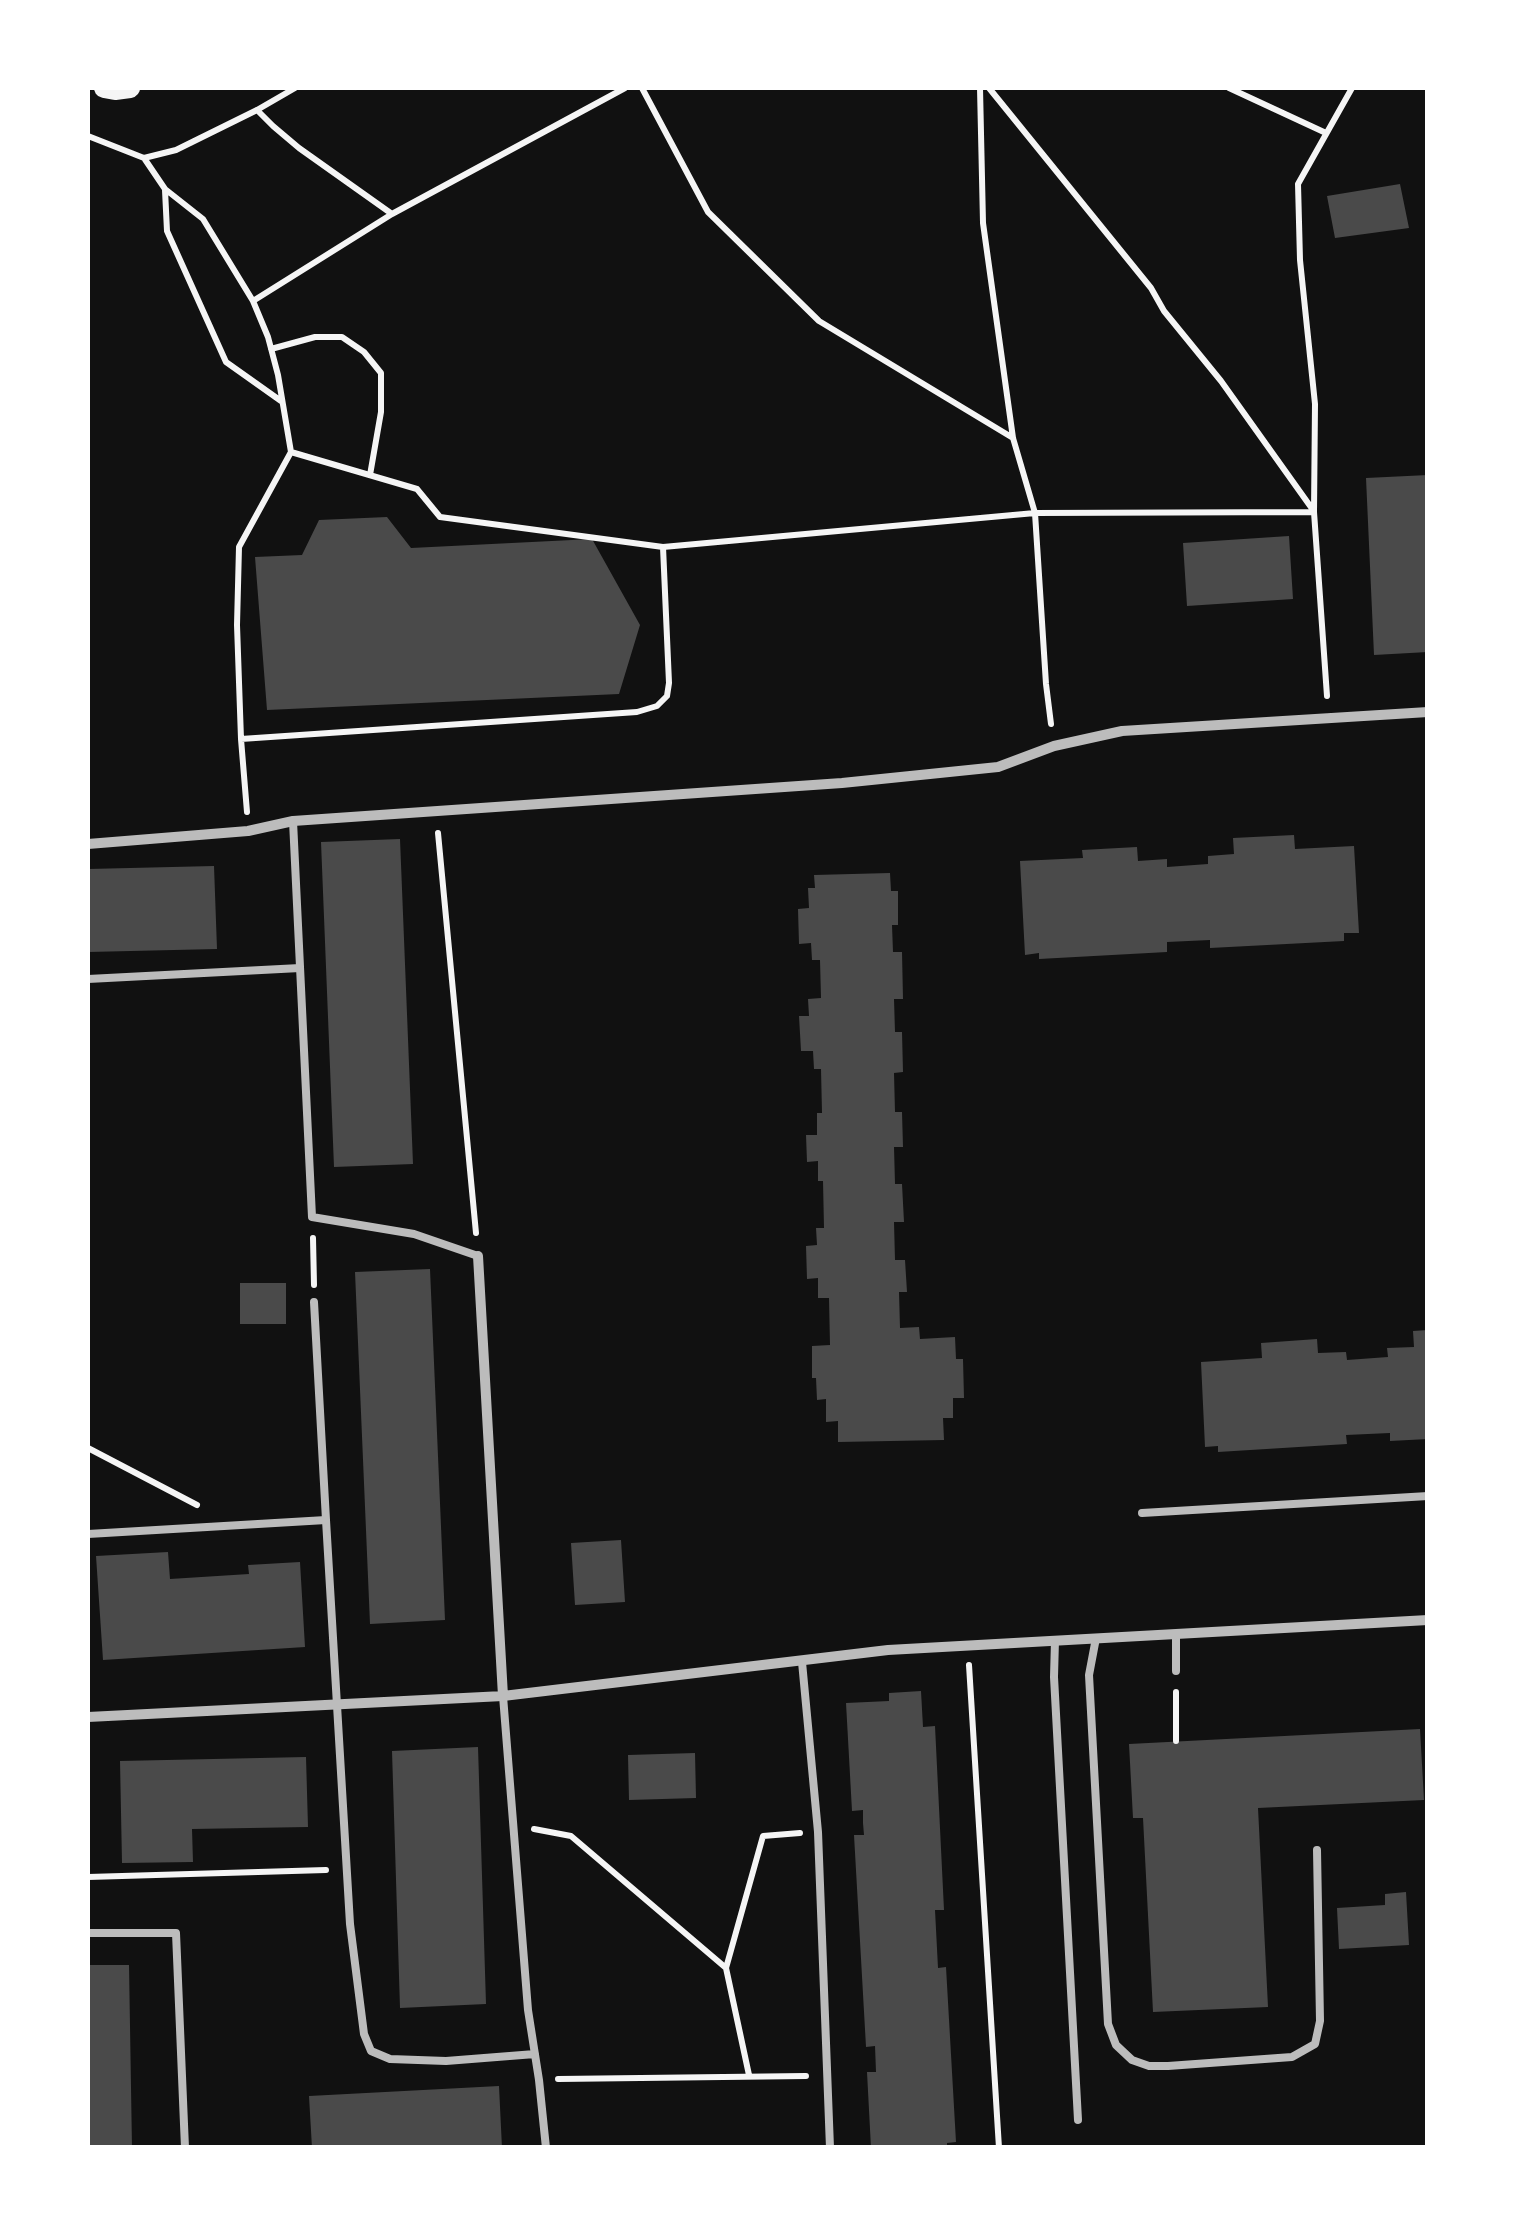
<!DOCTYPE html>
<html>
<head>
<meta charset="utf-8">
<style>
  body { margin:0 }
  #map { position:relative; width:1515px; height:2235px; overflow:hidden; background:#111; font-family:"Open Sans",sans-serif }
  canvas { display:block }
  .frame { position:absolute; inset:0; border:90px solid #fff; pointer-events:none }
</style>
</head>
<body>
<div id="map">
<canvas width="1515" height="2235"></canvas>
<div class="frame"></div>
</div>
<script>
const ctx = document.querySelector('canvas').getContext('2d');
ctx.lineJoin = 'round';
function fillPath(path, color) {
  ctx.fillStyle = color;
  ctx.fill(path, 'evenodd');
}
function toPath(rows) {
  const path = new Path2D();
  for (const r of rows) {
    path.moveTo(r[0], r[1]);
    for (let i = 2; i < r.length; i += 2) path.lineTo(r[i], r[i + 1]);
  }
  return path;
}
function stroke(path, color, width, dash) {
  ctx.strokeStyle = color;
  ctx.lineWidth = width;
  ctx.lineCap = dash ? 'butt' : 'round';
  ctx.setLineDash(dash || []);
  ctx.stroke(path);
}
const building = toPath([
  [1400,184,1409,228,1335,238,1327,196],
  [1428,475,1428,652,1374,655,1366,478],
  [387,517,411,548,592,539,640,625,619,694,267,710,255,557,302,555,319,520],
  [1289,536,1293,599,1187,606,1183,543],
  [1294,835,1295,849,1354,846,1359,933,1344,933,1344,941,1210,948,1210,940,1167,942,1167,952,1039,959,1039,953,1025,955,1020,861,1083,858,1082,850,1137,847,1138,861,1167,859,1167,867,1208,864,1208,856,1234,854,1233,838],
  [400,839,413,1164,334,1167,321,842],
  [214,866,217,949,88,952,88,869],
  [890,873,891,891,898,891,898,925,892,925,893,952,902,952,903,999,894,999,895,1032,902,1032,903,1072,894,1073,895,1112,902,1112,903,1147,894,1147,895,1184,902,1184,904,1222,894,1222,895,1260,905,1260,907,1292,899,1292,900,1328,919,1327,920,1339,955,1337,956,1359,963,1359,964,1398,953,1398,953,1418,943,1418,944,1440,838,1442,838,1421,826,1422,826,1399,817,1400,816,1378,812,1378,812,1346,830,1345,829,1298,818,1298,818,1278,807,1279,806,1246,817,1245,816,1228,824,1228,823,1181,818,1181,818,1161,807,1162,806,1135,817,1135,817,1113,822,1113,821,1069,814,1069,813,1051,801,1051,799,1016,809,1016,808,999,821,998,820,960,812,960,811,943,799,944,798,909,809,908,808,888,815,888,814,875],
  [430,1269,445,1620,370,1624,355,1272],
  [240,1283,286,1283,286,1324,240,1324],
  [1428,1330,1428,1439,1390,1441,1390,1433,1346,1435,1347,1444,1218,1452,1218,1446,1205,1447,1201,1362,1262,1358,1261,1343,1317,1339,1318,1353,1346,1352,1347,1360,1388,1357,1387,1348,1414,1347,1413,1331],
  [621,1540,625,1602,575,1605,571,1543],
  [168,1552,170,1579,249,1574,248,1565,300,1562,305,1647,103,1660,96,1556],
  [921,1691,923,1727,935,1726,944,1910,935,1910,938,1968,946,1967,956,2142,947,2143,947,2148,871,2148,867,2072,876,2072,875,2046,866,2047,854,1835,864,1835,863,1823,863,1810,852,1811,846,1703,889,1701,889,1693],
  [1420,1729,1424,1800,1258,1808,1268,2007,1153,2012,1143,1818,1133,1818,1129,1744],
  [478,1747,486,2004,400,2008,392,1751],
  [695,1753,696,1798,629,1800,628,1755],
  [306,1757,308,1827,192,1829,193,1862,122,1863,120,1761],
  [1406,1892,1409,1945,1339,1949,1337,1908,1385,1905,1385,1894],
  [88,1965,129,1965,132,2148,88,2148],
  [499,2086,502,2148,312,2148,309,2096]
]);
const path = toPath([
  [642,88,708,212,819,321,1013,438],
  [980,88,983,223,1013,438,1035,513,1314,512],
  [989,88,1151,288,1164,311,1221,381,1313,510],
  [1229,88,1326,133],
  [257,110,273,126,299,148,392,214],
  [88,136,144,158,165,189,203,219,253,301,268,337,278,375,291,452,417,489,440,517,663,547,1035,513,1046,684,1051,724],
  [144,158,176,150,257,110,295,88],
  [165,190,167,231,226,362,281,401],
  [253,301,392,214,625,88],
  [271,349,315,337,342,337,364,352,381,373,381,412,370,475],
  [1327,696,1314,512,1315,404,1300,260,1298,184,1352,88],
  [241,739,637,712,657,706,667,696,669,683,663,547],
  [247,812,241,739,237,625,239,547,291,452],
  [438,833,476,1233],
  [313,1238,314,1285],
  [88,1448,197,1505],
  [969,1665,999,2148],
  [1176,1692,1176,1741],
  [534,1829,571,1836,726,1968,749,2075],
  [88,1877,326,1870],
  [726,1968,763,1836,800,1833],
  [558,2079,806,2076]
]);
const service = toPath([
  [293,821,312,1217,414,1234,478,1256],
  [88,979,300,968],
  [314,1302,326,1520],
  [1142,1513,1428,1496],
  [88,1534,326,1520,350,1924,364,2034,371,2051,390,2059,446,2061,535,2054],
  [1176,1634,1176,1671],
  [1096,1638,1089,1675,1108,2024,1116,2045,1132,2060,1149,2066,1168,2066,1292,2057,1315,2044,1320,2021,1317,1850],
  [1055,1640,1054,1677,1078,2120],
  [802,1662,818,1832,830,2148],
  [503,1696,528,2010,539,2080,546,2148],
  [88,1933,176,1933,185,2148]
]);
const minor = toPath([
  [88,844,248,831,293,821,842,783,998,767,1054,746,1122,731,1428,712],
  [478,1256,503,1696],
  [88,1717,503,1696,888,1650,1428,1620]
]);
const secondary = toPath([
  [104,88,115,90,130,88]
]);
fillPath(building, '#4a4a4a');
stroke(path, '#f5f5f5', 6);
stroke(service, '#bcbcbc', 8);
stroke(minor, '#bcbcbc', 10);
stroke(secondary, '#f5f5f5', 20);
</script>
</body>
</html>
